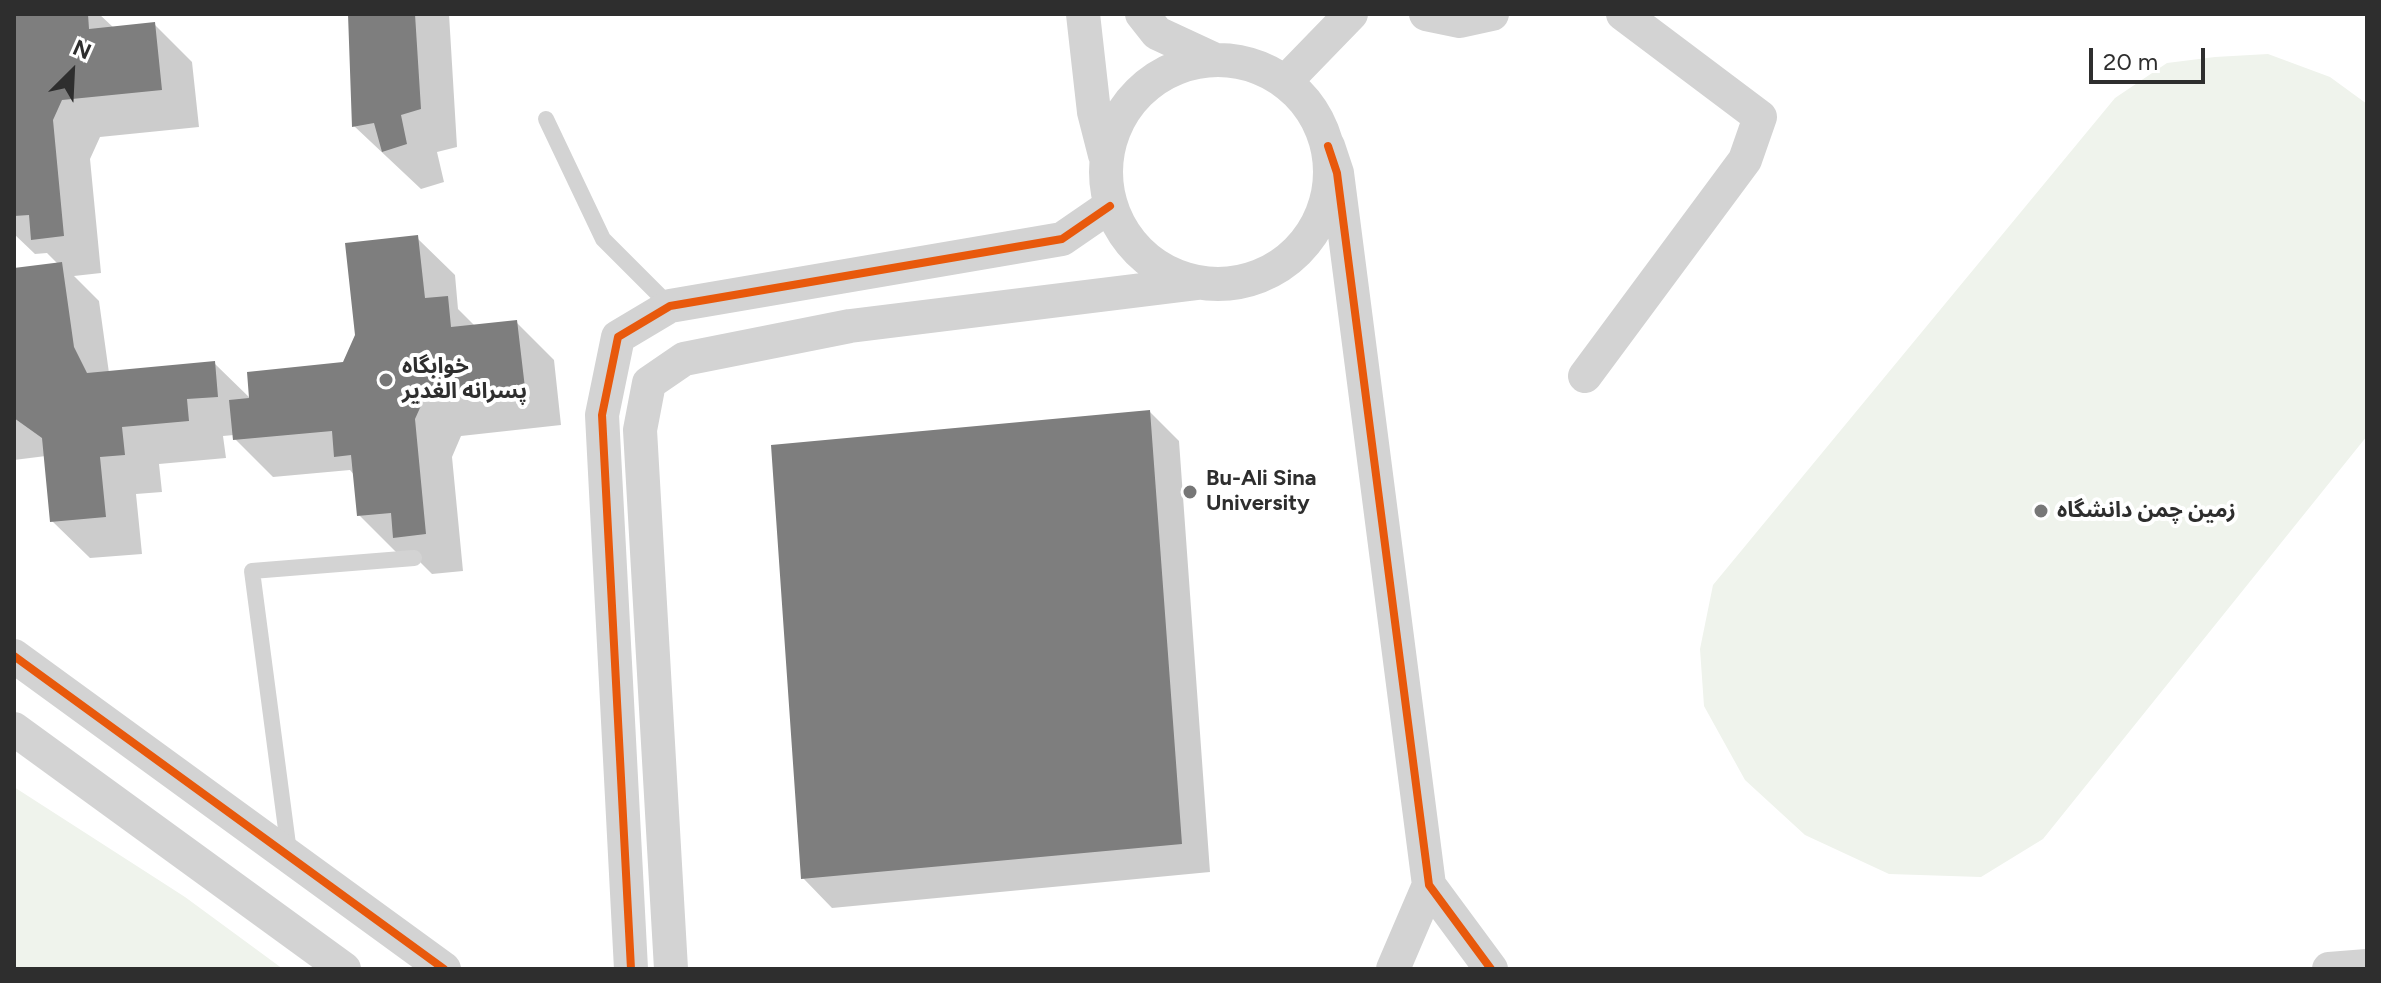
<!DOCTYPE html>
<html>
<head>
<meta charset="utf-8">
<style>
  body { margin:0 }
  #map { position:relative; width:2381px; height:983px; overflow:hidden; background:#fff; font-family:Figtree,sans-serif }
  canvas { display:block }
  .frame { position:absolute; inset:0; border:16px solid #2e2e2e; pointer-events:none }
  .north { position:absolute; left:32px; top:32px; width:80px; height:80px; -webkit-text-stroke:6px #fff; paint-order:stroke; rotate:24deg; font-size:22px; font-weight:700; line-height:32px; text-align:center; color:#2e2e2e }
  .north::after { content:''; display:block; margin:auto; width:28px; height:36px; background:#2e2e2e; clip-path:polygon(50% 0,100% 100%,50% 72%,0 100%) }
  .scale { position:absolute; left:2089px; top:48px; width:116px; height:36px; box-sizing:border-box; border:4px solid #2e2e2e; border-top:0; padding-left:10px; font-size:24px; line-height:28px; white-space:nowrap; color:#2e2e2e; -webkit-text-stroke:6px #fff; paint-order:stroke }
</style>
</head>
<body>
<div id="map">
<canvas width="2381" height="983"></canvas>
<div class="frame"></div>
<div class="north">N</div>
<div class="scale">20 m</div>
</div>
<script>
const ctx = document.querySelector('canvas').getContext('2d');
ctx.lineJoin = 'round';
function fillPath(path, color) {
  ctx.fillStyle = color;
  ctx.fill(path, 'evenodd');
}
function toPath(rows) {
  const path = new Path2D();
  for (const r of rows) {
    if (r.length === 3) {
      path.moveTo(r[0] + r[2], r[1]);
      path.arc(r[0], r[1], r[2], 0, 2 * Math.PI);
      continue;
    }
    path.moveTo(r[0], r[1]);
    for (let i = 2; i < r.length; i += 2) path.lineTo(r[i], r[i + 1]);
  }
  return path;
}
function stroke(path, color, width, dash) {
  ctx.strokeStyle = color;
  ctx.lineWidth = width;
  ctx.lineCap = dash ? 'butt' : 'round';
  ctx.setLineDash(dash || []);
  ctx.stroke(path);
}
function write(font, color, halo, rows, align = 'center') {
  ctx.font = font + ' Figtree,"Noto Sans Arabic",sans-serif';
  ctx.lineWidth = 8;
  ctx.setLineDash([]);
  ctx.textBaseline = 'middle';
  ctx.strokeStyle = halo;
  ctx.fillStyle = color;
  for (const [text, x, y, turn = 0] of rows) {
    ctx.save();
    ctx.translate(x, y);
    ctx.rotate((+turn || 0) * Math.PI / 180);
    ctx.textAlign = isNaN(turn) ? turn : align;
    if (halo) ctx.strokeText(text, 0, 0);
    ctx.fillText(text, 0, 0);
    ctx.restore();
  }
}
const green = toPath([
  [2268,54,2330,77,2367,104,2367,436,2043,839,1981,877,1889,874,1805,835,1745,780,1704,706,1700,649,1713,585,2115,98,2167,63,2215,57],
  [14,787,185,897,283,969,14,969]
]);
const shadow = toPath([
  [14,14,99,14,114,28,154,24,192,62,199,127,100,137,90,159,101,273,74,276,99,301,109,373,214,363,252,400,344,364,417,238,455,275,458,309,476,327,516,322,554,360,561,425,461,436,452,457,463,571,432,574,410,552,397,553,359,515,355,476,350,470,273,477,235,439,234,435,223,436,226,458,159,464,162,492,136,494,142,554,90,558,52,521,46,456,14,460,14,270,58,264,47,253,35,254,14,234],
  [350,14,449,14,457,147,437,152,444,182,421,189,354,126],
  [1150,412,1179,441,1210,872,832,908,803,878]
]);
const building = toPath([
  [14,14,88,14,89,29,155,22,162,90,62,100,53,120,64,236,31,240,29,215,14,216],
  [348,14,415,14,421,109,401,115,407,144,382,152,374,123,352,127],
  [418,235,425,298,448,296,451,327,517,320,525,388,424,399,415,419,426,534,393,538,391,513,357,516,351,455,334,457,332,431,233,440,229,400,249,398,247,372,343,362,355,335,345,243],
  [62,262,74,347,87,373,215,361,218,397,187,399,189,421,122,427,125,455,100,457,106,517,50,522,42,438,14,418,14,268],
  [1150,410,1182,844,801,879,771,445]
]);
const service = toPath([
  [546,119,603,239,670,306],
  [289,852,252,571,414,558]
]);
const minor = toPath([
  [1083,14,1094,112,1105,155],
  [1142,14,1157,33,1213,59],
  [1426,14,1460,21,1492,14],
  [1218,172,112],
  [1286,81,1351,14],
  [1328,146,1337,173,1429,885,1491,969],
  [1585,376,1745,160,1760,117,1623,14],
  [14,656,444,969],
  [14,729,344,969],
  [631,969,602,415,618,337,670,306,1062,239,1110,206],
  [671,969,640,430,649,383,684,359,850,326,1198,283],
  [1393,969,1429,885],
  [2329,969,2367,966]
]);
const cycleway = toPath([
  [1328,146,1337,173,1429,885,1491,969],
  [14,656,444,969],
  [631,969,602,415,618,337,670,306,1062,239,1110,206]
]);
const markers = [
  [386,380,8,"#777"],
  [1190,492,8,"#777"],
  [2041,511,8,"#777"]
];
const poiNames = [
  ["خوابگاه",402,367],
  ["پسرانه الغدیر",402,392],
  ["Bu-Ali Sina",1206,479],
  ["University",1206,504],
  ["زمین چمن دانشگاه",2057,511]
];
fillPath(green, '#eff3ec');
fillPath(shadow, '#0003');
fillPath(building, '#7e7e7e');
stroke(service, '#d3d3d3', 16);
stroke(minor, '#d3d3d3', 34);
stroke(cycleway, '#e8590c', 8);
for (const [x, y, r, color] of markers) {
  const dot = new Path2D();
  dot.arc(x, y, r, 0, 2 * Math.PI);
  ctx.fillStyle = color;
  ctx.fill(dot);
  stroke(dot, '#fff', 3);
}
write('bold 22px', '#2e2e2e', '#fff', poiNames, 'left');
</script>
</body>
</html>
